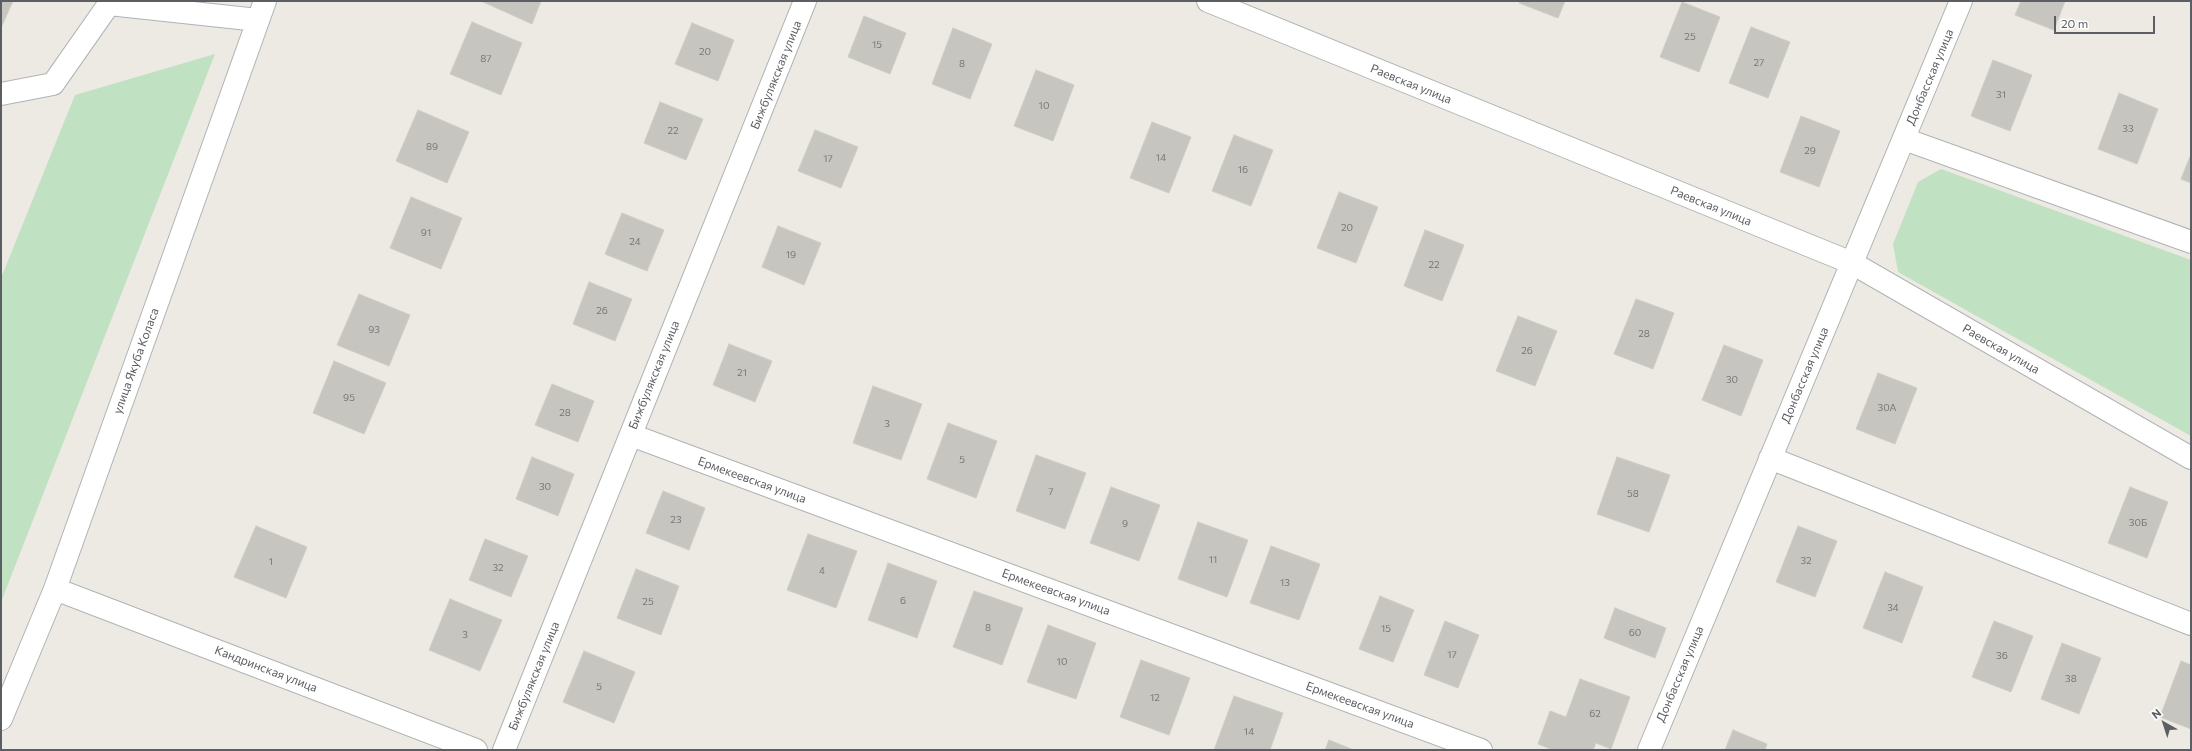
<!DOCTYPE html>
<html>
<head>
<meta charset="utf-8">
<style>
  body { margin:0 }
  #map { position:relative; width:2192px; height:751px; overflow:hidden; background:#eceae3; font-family:Commissioner,sans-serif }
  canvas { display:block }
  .frame { position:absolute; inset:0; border:2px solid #5b5e62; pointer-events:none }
  .north { position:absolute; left:2144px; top:703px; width:40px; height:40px; -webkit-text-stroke:3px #fff; paint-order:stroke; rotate:321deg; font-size:11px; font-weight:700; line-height:16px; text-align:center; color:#5b5e62 }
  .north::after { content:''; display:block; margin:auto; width:14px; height:18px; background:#5b5e62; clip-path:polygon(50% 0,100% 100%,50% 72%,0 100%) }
  .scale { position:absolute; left:2054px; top:16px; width:101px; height:18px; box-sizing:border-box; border:2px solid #5b5e62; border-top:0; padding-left:5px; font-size:12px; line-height:14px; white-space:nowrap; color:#5b5e62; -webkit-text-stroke:3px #fff; paint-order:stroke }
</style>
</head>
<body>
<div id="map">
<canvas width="2192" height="751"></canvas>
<div class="frame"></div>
<div class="north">N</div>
<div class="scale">20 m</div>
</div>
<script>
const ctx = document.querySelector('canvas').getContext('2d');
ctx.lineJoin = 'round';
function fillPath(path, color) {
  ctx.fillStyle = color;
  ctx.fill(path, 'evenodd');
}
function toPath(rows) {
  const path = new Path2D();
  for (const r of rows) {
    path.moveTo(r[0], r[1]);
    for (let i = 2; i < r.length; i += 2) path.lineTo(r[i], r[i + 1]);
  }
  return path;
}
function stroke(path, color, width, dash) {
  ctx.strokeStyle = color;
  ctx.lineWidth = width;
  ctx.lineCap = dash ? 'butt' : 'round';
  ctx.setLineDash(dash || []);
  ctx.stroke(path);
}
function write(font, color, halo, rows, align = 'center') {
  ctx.font = font + ' Commissioner,sans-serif';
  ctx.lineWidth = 3;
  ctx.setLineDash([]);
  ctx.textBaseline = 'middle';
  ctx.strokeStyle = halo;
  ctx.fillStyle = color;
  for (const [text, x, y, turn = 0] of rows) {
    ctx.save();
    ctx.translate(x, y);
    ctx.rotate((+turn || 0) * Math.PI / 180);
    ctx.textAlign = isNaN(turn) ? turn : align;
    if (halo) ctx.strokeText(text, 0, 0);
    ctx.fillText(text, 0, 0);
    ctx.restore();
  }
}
const green = toPath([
  [215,54,1,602,1,278,75,95],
  [1941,169,2191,260,2191,436,1898,272,1893,244,1918,182]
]);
const building = toPath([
  [1,1,13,1,1,28,1,1],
  [481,1,541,1,532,24,481,1],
  [1520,1,1565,1,1558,18,1519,3,1520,1],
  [2021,1,2065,1,2054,30,2015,15,2021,1],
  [1682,2,1720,17,1699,72,1660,57,1682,2],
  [864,16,906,33,890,74,848,57,864,16],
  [472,22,522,43,501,95,450,74,472,22],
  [692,23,734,40,718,81,675,64,692,23],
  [1751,27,1790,42,1768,98,1729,83,1751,27],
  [953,28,992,44,970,99,932,84,953,28],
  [1993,60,2032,75,2010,131,1971,116,1993,60],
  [1036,70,1074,85,1053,141,1014,126,1036,70],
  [2119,93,2158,109,2137,164,2098,149,2119,93],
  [660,102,703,119,686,160,644,143,660,102],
  [418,110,469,132,447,183,396,161,418,110],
  [1801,116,1840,131,1819,187,1780,172,1801,116],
  [1152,122,1191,137,1169,193,1130,178,1152,122],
  [815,130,858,147,841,188,798,171,815,130],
  [1234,135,1273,150,1251,206,1212,191,1234,135],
  [2191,154,2191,183,2181,179,2191,154],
  [1339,192,1378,207,1356,263,1317,248,1339,192],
  [411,197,462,218,441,269,390,248,411,197],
  [622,213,664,230,647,271,605,254,622,213],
  [778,226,821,243,804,285,762,267,778,226],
  [1425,230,1464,245,1442,301,1404,286,1425,230],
  [589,282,632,299,615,341,573,324,589,282],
  [359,294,410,315,389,366,337,345,359,294],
  [1636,299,1674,313,1653,369,1614,354,1636,299],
  [1518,316,1557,331,1535,386,1496,371,1518,316],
  [729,344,772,361,755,402,713,385,729,344],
  [1724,345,1763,360,1741,416,1702,400,1724,345],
  [334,361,386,383,364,434,313,413,334,361],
  [1878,373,1917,388,1895,444,1856,429,1878,373],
  [552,384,594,401,578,442,535,425,552,384],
  [873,386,922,404,901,460,853,443,873,386],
  [948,423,997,441,976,498,927,479,948,423],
  [1036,455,1086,473,1065,529,1016,511,1036,455],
  [532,457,574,474,558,516,516,499,532,457],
  [1617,457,1670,475,1649,532,1597,514,1617,457],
  [1111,487,1160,505,1139,561,1090,543,1111,487],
  [2130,487,2168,502,2147,558,2108,543,2130,487],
  [663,491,705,508,689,550,646,533,663,491],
  [1198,522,1248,540,1227,597,1178,579,1198,522],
  [256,526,307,547,286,598,234,577,256,526],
  [1798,526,1837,541,1815,597,1776,582,1798,526],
  [808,534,857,551,836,608,787,590,808,534],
  [485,539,528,556,511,597,469,580,485,539],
  [1271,546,1320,564,1299,620,1250,603,1271,546],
  [888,563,937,581,917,638,868,620,888,563],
  [636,569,679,586,661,635,617,618,636,569],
  [1885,572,1923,587,1902,643,1863,628,1885,572],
  [974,591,1023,608,1002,665,953,647,974,591],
  [1380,596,1414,610,1393,662,1359,649,1380,596],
  [450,599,502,620,480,671,429,650,450,599],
  [1615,608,1666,628,1655,658,1604,638,1615,608],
  [1445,621,1479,635,1458,688,1424,675,1445,621],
  [1994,621,2033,636,2011,692,1972,677,1994,621],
  [1048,625,1096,643,1076,699,1027,682,1048,625],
  [2062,643,2101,658,2079,714,2041,699,2062,643],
  [584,651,635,672,614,723,563,702,584,651],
  [1141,660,1190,678,1169,735,1120,717,1141,660],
  [2181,661,2191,665,2191,729,2160,717,2181,661],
  [1580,679,1630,697,1611,749,1596,743,1593,750,1553,750,1538,744,1550,711,1566,717,1580,679],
  [1234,696,1283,713,1270,750,1214,750,1234,696],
  [1733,730,1767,744,1765,750,1725,750,1733,730],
  [1329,740,1354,750,1325,750,1329,740]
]);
const minor = toPath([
  [1208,1,1852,263,2191,458],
  [1,94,53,84,109,4,258,20],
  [1904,139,2191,242],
  [631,435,1481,750],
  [1770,458,2191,624],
  [55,589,476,750],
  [1,719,55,589,265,1],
  [504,750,805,1],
  [1649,750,1961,1]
]);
const numberNames = [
  ["25",1690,37],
  ["15",877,45],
  ["20",705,52],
  ["87",486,59],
  ["27",1759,63],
  ["8",962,64],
  ["31",2001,95],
  ["10",1044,106],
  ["33",2128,129],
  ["22",673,131],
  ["89",432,147],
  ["29",1810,151],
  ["14",1161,158],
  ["17",828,159],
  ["16",1243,170],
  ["20",1347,228],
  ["91",426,233],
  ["24",635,242],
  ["19",791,255],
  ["22",1434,265],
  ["26",602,311],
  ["93",374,330],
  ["28",1644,334],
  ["26",1527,351],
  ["21",742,373],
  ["30",1732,380],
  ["95",349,398],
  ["30А",1887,408],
  ["28",565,413],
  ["3",887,424],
  ["5",962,460],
  ["30",545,487],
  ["7",1051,492],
  ["58",1633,494],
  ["23",676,520],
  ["30Б",2138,523],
  ["9",1125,524],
  ["11",1213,560],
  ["32",1806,561],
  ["1",271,562],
  ["32",498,568],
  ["4",822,571],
  ["13",1285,583],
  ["6",903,601],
  ["25",648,602],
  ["34",1893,608],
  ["8",988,628],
  ["15",1386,629],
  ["60",1635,633],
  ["3",465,635],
  ["17",1452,655],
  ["36",2002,656],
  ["10",1062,662],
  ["38",2071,679],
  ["5",599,687],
  ["12",1155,698],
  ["62",1595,714],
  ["14",1249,732]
];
const streetNames = [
  ["Бижбулякская улица",776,75,-68],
  ["Донбасская улица",1930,77,-67],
  ["Раевская улица",1411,84,22],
  ["Раевская улица",1711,206,22],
  ["Раевская улица",2001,349,30],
  ["улица Якуба Коласа",136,361,-70],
  ["Бижбулякская улица",654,375,-68],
  ["Донбасская улица",1805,375,-67],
  ["Ермекеевская улица",752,480,20],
  ["Ермекеевская улица",1056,592,20],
  ["Кандринская улица",266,669,21],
  ["Донбасская улица",1680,674,-67],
  ["Бижбулякская улица",534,676,-68],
  ["Ермекеевская улица",1360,705,20]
];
fillPath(green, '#c1e1c3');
fillPath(building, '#c7c5c0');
stroke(building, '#d0ccc2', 1);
stroke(minor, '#b0b3b6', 24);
stroke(minor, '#fff', 22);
write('10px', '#76787a', null, numberNames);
write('12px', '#5b5e62', '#fff', streetNames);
</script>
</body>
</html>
